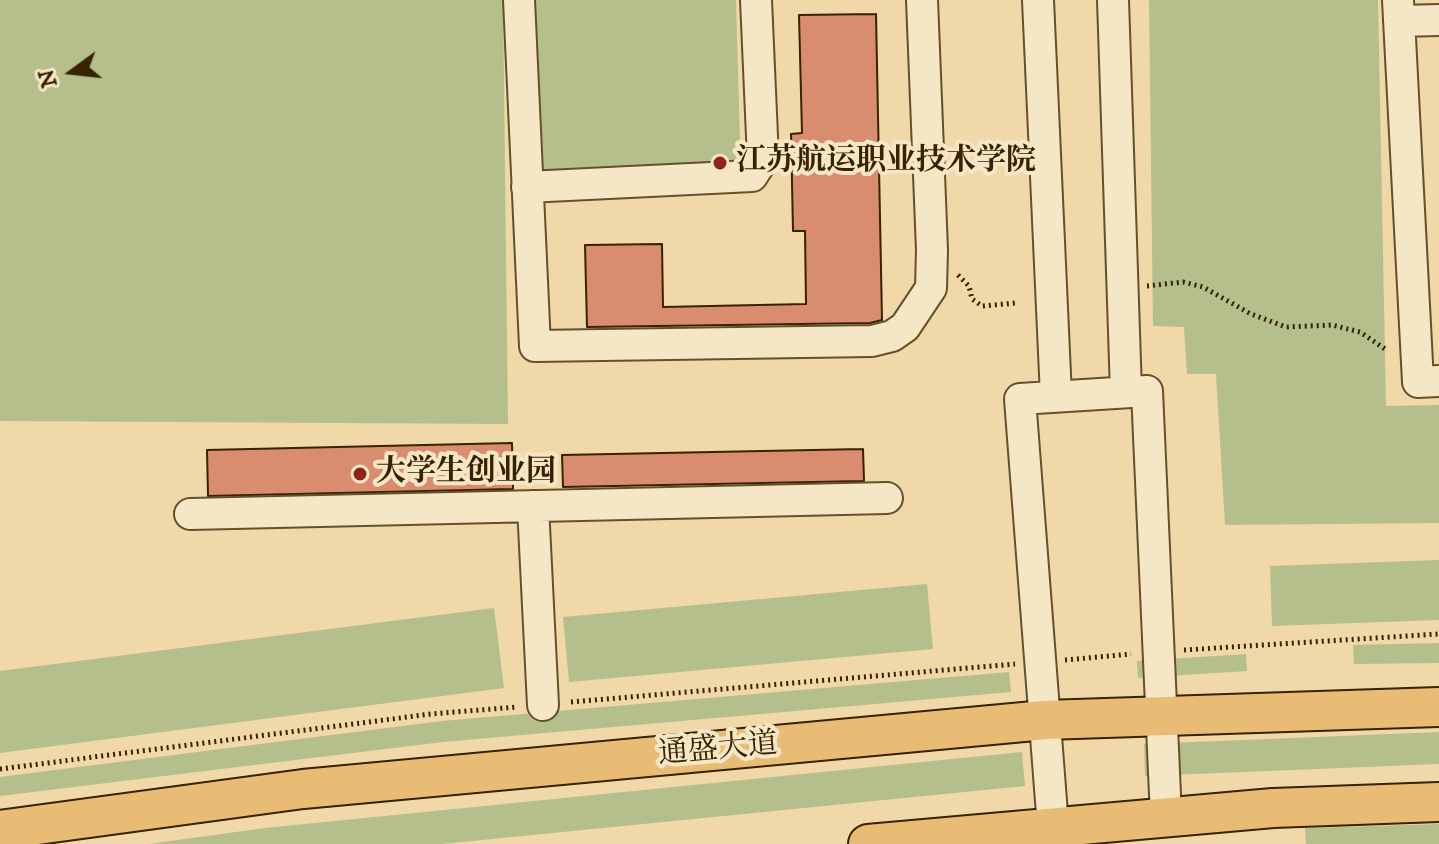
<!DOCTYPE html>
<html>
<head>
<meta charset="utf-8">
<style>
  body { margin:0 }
  #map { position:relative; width:1439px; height:844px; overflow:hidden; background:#f0d8a8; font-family:"IM FELL DW Pica",serif }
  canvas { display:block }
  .north { position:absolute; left:32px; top:32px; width:80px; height:80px; -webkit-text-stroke:6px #f5e6c6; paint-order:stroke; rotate:255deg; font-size:22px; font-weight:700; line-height:32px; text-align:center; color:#372202 }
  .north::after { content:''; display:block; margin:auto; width:28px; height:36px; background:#372202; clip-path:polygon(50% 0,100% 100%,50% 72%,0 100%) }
</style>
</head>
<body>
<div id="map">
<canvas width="1439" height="844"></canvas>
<div class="north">N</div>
</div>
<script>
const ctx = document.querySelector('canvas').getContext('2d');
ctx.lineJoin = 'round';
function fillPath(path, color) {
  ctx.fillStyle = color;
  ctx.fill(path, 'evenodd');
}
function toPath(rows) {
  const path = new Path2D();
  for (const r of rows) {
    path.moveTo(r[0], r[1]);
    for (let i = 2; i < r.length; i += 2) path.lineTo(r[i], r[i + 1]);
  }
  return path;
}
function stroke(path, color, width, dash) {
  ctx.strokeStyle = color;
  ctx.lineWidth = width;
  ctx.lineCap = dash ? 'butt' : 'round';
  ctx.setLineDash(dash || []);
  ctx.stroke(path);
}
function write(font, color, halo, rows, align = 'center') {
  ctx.font = font + ' "IM FELL DW Pica","Noto Serif SC",serif';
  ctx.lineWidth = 8;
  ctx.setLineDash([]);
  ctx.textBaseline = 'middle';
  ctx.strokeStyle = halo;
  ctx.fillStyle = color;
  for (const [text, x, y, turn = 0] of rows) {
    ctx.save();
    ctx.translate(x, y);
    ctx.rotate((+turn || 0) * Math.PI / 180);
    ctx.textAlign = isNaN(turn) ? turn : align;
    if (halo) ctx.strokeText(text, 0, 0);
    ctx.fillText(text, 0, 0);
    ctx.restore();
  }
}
const green = toPath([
  [0,0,503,0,508,424,0,421],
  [529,0,736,0,741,179,536,181],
  [1149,0,1378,0,1386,406,1439,405,1439,523,1225,525,1216,374,1187,374,1184,327,1153,326],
  [1439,560,1439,620,1272,626,1270,566],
  [927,584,933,649,569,682,563,617],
  [494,608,504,688,0,753,0,671],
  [1439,643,1439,663,1354,664,1353,645],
  [1246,654,1247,671,1138,678,1137,661],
  [1009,672,1011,692,443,742,0,796,0,777,442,721],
  [1439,732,1439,764,1145,776,1144,744],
  [1022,752,1025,786,442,844,149,844,265,828],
  [1439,824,1439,844,1306,844,1305,828]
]);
const building = toPath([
  [876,14,882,320,870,323,587,327,585,245,662,244,663,307,806,304,805,231,793,231,791,134,802,133,799,15,876,14],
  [512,443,513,489,208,496,207,450,512,443],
  [863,449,864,481,563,487,562,455,863,449]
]);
const path = toPath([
  [958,275,969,286,972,299,982,306,1016,303],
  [1147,286,1183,282,1203,287,1251,314,1286,327,1332,325,1360,332,1388,351],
  [1184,650,1439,634],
  [1065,660,1131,654],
  [571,702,1015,664],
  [0,769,431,714,517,707]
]);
const minor = toPath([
  [519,0,535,346,872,341,892,336,905,327,931,288,932,250,922,0],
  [1038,0,1056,396],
  [1113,0,1126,392],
  [1398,0,1418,382,1439,381],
  [1399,21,1439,20],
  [527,187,752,176,763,159,756,0],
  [533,506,543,705],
  [190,514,887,498],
  [1053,827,1020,399,1147,391,1166,817]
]);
const major = toPath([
  [0,830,303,789,1045,720,1439,707],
  [868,844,1273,808,1439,802]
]);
const markers = [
  [720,163,8,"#8f2418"],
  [360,474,8,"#8f2418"]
];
const poiNames = [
  ["江苏航运职业技术学院",736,163],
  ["大学生创业园",376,474]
];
const streetNames = [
  ["通盛大道",718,751,-5]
];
fillPath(green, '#b5bf8b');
fillPath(building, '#d98d6e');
stroke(building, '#372202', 2);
stroke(minor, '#65502c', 34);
stroke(major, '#372202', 42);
stroke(path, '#372202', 5, [2, 4]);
stroke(minor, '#f5e6c6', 30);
stroke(major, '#e8bc74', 38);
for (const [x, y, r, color] of markers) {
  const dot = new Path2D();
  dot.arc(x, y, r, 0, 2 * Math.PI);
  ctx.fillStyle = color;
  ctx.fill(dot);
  stroke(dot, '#f5e6c6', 3);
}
write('bold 30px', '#372202', '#f5e6c6', poiNames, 'left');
write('30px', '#372202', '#f5e6c6', streetNames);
</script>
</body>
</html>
